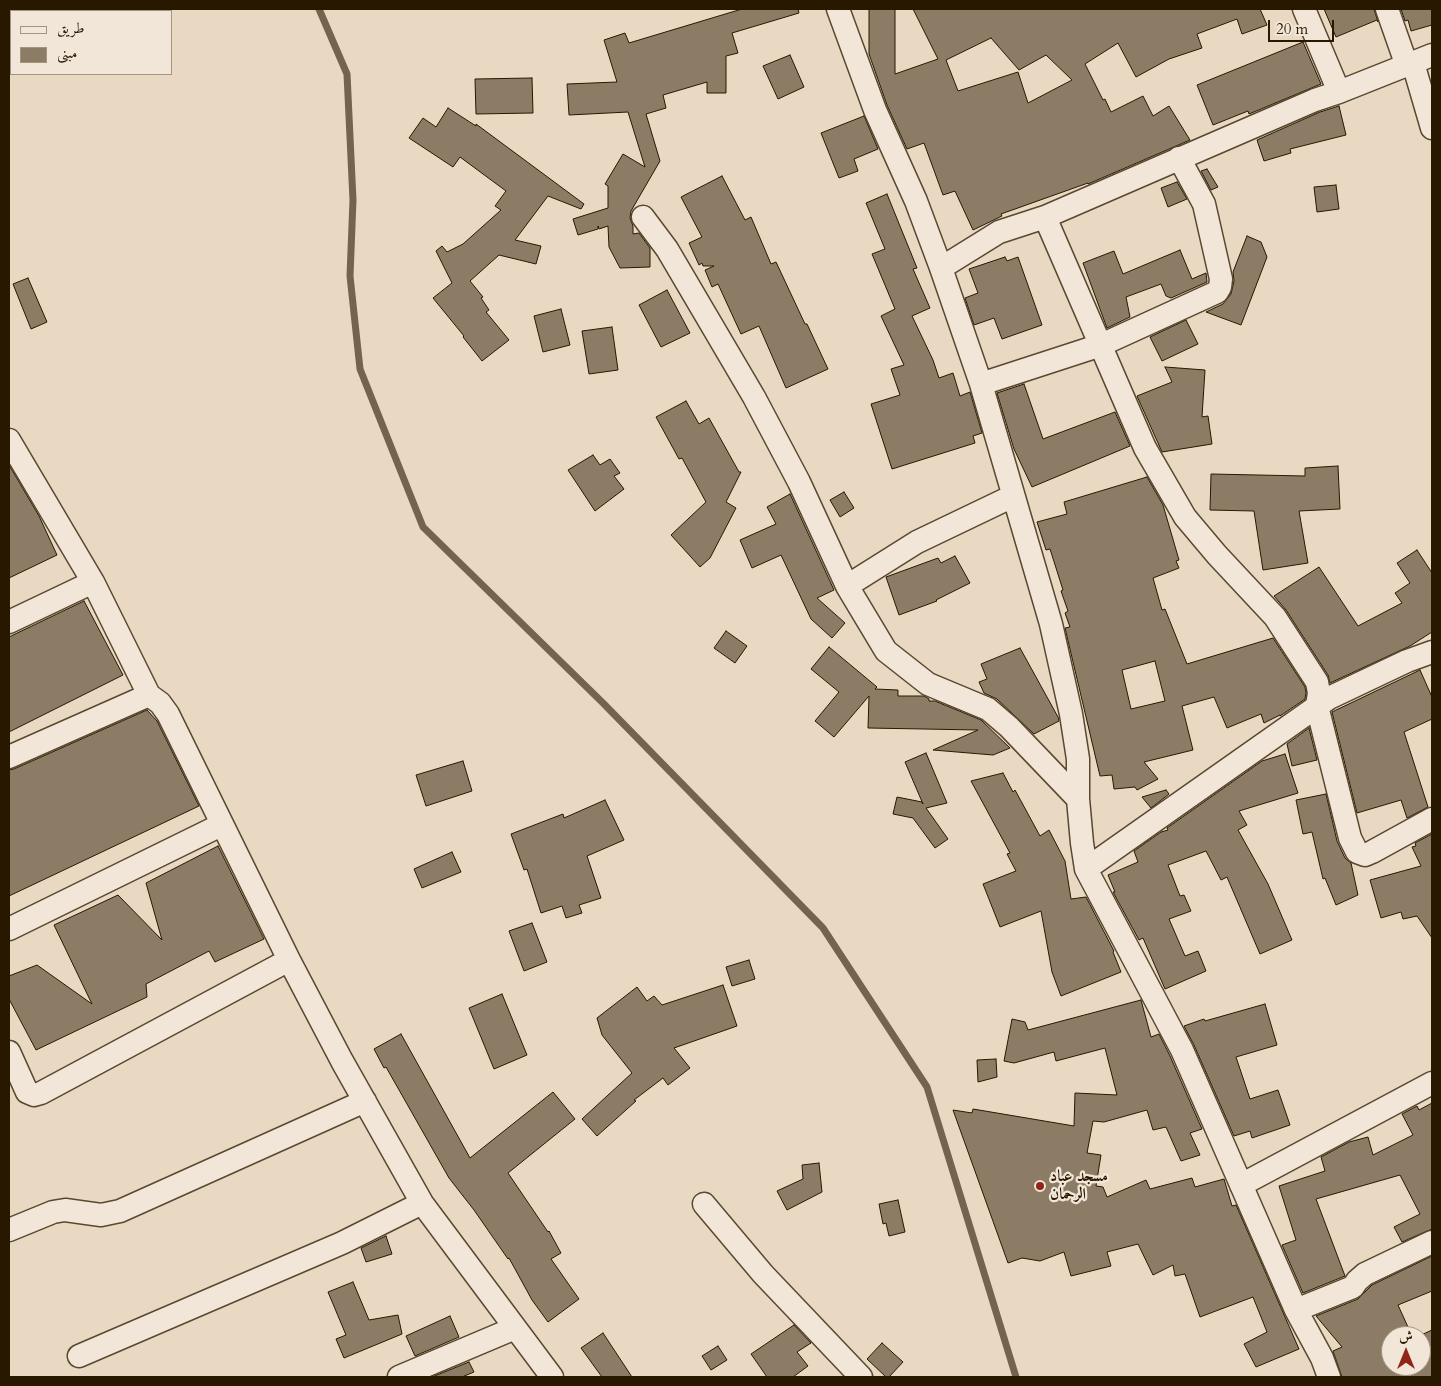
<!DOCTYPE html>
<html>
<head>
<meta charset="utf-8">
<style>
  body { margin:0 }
  #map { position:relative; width:1441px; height:1386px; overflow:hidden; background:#ead9c2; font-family:Cardo,Amiri,serif }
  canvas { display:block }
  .frame { position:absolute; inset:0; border:10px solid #291800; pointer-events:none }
  .legend { position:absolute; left:10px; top:10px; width:162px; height:65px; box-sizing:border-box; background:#f1e6d7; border:1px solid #a19481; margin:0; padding:6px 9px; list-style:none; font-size:15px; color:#291800 }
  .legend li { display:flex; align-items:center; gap:10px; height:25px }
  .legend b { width:25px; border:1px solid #a19481 }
  .north { position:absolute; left:1381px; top:1326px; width:50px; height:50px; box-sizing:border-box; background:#f1e6d7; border:1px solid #a19481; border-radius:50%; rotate:0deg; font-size:14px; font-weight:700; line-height:20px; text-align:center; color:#291800 }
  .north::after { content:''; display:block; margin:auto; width:18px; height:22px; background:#8f2418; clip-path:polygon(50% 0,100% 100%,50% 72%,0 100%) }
  .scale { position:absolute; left:1268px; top:20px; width:66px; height:22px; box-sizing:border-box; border:2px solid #291800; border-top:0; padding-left:6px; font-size:15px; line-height:18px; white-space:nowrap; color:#291800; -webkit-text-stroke:4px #f1e6d7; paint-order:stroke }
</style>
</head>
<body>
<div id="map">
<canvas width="1441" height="1386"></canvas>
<div class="frame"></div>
<ul class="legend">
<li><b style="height:6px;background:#f1e6d7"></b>طريق</li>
<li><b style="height:14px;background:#8d7c65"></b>مبنى</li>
</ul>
<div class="north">ش</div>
<div class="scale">20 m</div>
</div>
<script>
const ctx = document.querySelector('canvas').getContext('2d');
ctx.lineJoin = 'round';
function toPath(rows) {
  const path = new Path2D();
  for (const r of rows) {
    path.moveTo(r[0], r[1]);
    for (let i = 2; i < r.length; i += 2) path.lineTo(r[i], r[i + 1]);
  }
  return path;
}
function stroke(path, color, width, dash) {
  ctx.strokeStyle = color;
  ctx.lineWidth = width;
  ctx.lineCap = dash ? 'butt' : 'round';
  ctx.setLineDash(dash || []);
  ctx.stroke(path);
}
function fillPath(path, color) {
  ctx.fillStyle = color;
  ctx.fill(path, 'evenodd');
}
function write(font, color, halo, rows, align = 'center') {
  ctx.font = font + ' Cardo,Amiri,serif';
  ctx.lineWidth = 4.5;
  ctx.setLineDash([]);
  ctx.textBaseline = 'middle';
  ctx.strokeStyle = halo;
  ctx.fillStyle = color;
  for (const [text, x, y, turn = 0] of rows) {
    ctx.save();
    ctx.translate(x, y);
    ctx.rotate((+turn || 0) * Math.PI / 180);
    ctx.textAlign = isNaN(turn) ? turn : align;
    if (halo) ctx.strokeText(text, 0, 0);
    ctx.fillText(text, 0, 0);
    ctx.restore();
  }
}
const stream = toPath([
  [319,9,347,74,353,200,350,276,360,369,423,527,603,703,823,928,927,1087,1016,1377]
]);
const building = toPath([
  [742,9,798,9,799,13,732,33,738,53,726,56,726,93,707,93,707,82,663,95,666,108,646,114,660,161,631,211,630,218,633,226,633,234,639,233,650,248,650,267,620,268,609,247,608,226,599,229,598,226,598,229,578,235,573,219,608,208,608,186,605,184,623,154,645,167,628,112,569,115,567,84,617,82,604,40,625,33,629,43,742,9],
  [869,9,895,9,895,74,938,59,913,9,1260,9,1267,25,1242,34,1237,19,1197,34,1202,48,1169,59,1136,77,1118,43,1085,64,1103,100,1105,99,1111,112,1143,96,1153,116,1169,106,1190,140,1088,184,1088,183,1001,214,1002,216,973,230,955,191,943,195,924,143,907,149,887,105,869,54,869,9],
  [991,38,1019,70,1046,55,1072,80,1028,103,1018,72,958,91,946,60,991,38],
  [1324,9,1374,9,1378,22,1377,20,1336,37,1324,9],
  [1401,9,1432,9,1432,25,1411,31,1408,20,1405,21,1401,9],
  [1303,42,1321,84,1249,114,1248,111,1213,125,1197,85,1303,42],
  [790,55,804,87,778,99,763,66,790,55],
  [532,78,533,113,476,114,475,79,532,78],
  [1339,106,1346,135,1290,149,1291,153,1264,161,1257,140,1320,112,1339,106],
  [448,108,476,126,476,124,584,204,581,209,548,196,515,240,541,246,536,264,499,255,470,281,483,297,481,298,489,310,486,312,509,340,482,361,463,337,464,336,433,298,452,283,436,251,442,246,447,252,463,244,501,210,495,206,506,191,460,157,453,167,409,138,423,118,436,127,448,108],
  [864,116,878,149,854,159,858,171,839,178,821,133,864,116],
  [1207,169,1218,187,1211,190,1201,171,1207,169],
  [722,176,745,220,751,217,771,264,776,262,805,324,807,324,828,369,786,388,759,326,741,334,718,284,712,287,705,270,714,266,703,266,702,263,699,265,689,243,702,237,681,197,722,176],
  [1177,182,1187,199,1168,207,1161,188,1177,182],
  [1336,185,1339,209,1317,212,1314,187,1336,185],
  [887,194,917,268,913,269,930,308,912,316,933,360,939,378,953,373,960,396,970,392,982,433,973,436,975,443,892,469,871,404,900,395,891,369,904,365,881,316,895,309,872,254,885,249,866,203,887,194],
  [1247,236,1261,242,1267,257,1241,325,1206,312,1223,304,1231,294,1234,281,1233,272,1247,236],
  [1180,250,1192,279,1206,273,1207,282,1171,298,1166,296,1161,284,1126,297,1130,317,1107,328,1083,263,1114,251,1123,274,1180,250],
  [1005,257,1007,261,1018,257,1042,325,1002,339,994,318,974,325,965,298,978,293,969,269,1005,257],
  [28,278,47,322,31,329,13,284,28,278],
  [667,290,690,333,661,347,639,305,667,290],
  [561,309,570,345,543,352,534,316,561,309],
  [1186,320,1198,344,1162,361,1150,337,1186,320],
  [612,327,618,370,589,374,582,331,612,327],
  [1165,367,1205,370,1202,417,1208,416,1212,444,1162,452,1137,396,1172,382,1165,367],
  [1024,384,1043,439,1115,412,1130,446,1032,487,1014,449,997,393,1024,384],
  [686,401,699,424,709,418,739,472,741,472,726,502,736,508,710,558,700,567,671,535,706,502,682,458,679,459,656,417,686,401],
  [593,455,600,465,610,459,620,473,614,476,624,489,595,511,568,470,593,455],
  [9,465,39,516,57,555,9,578,9,465],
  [1338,466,1340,509,1299,511,1308,563,1263,570,1254,511,1210,510,1211,474,1305,476,1305,468,1338,466],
  [1147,477,1163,505,1179,560,1176,561,1179,568,1153,578,1162,610,1165,609,1187,664,1273,638,1305,687,1306,693,1305,699,1280,716,1280,715,1264,723,1261,714,1227,728,1214,697,1182,706,1193,750,1144,762,1158,779,1137,790,1135,787,1114,789,1112,775,1100,776,1065,628,1070,627,1065,613,1068,611,1061,591,1063,590,1050,549,1046,550,1037,522,1067,514,1064,502,1147,477],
  [1155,661,1165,701,1131,709,1122,670,1155,661],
  [844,492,854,508,840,517,830,500,844,492],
  [790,494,834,590,817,598,845,623,832,638,811,619,781,555,752,568,740,540,776,524,767,507,790,494],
  [1417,550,1432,573,1432,632,1410,646,1330,683,1328,675,1286,610,1274,596,1319,567,1358,626,1402,603,1395,593,1410,583,1397,563,1417,550],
  [955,556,970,583,936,600,937,601,899,615,886,577,938,558,941,563,955,556],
  [84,601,123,675,9,732,9,637,84,601],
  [726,631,747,646,735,663,714,648,726,631],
  [829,647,877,687,875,689,898,690,898,696,924,696,929,699,929,701,935,701,981,720,1010,748,993,755,933,750,978,730,868,728,869,696,834,737,815,721,839,692,811,669,829,647],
  [1020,648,1058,717,1059,721,1034,734,997,699,984,693,979,682,987,679,981,664,1020,648],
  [1420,670,1432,697,1432,719,1404,732,1428,807,1407,818,1401,800,1357,813,1332,712,1420,670],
  [147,710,157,721,199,806,9,896,9,770,14,769,147,710],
  [1309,728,1317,760,1292,766,1287,744,1309,728],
  [926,753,947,803,926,808,948,839,935,848,913,818,893,814,897,797,922,802,923,804,905,762,926,753],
  [1285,754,1298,793,1239,811,1247,825,1238,830,1268,884,1292,940,1260,954,1227,877,1221,880,1206,851,1168,865,1180,896,1184,895,1191,911,1169,919,1185,956,1198,951,1206,971,1165,989,1143,938,1139,940,1113,892,1115,892,1108,875,1138,862,1134,851,1161,832,1168,830,1167,828,1262,761,1285,754],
  [463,761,472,791,426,806,416,775,463,761],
  [1003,773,1013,792,1015,790,1040,836,1049,830,1065,861,1071,899,1086,897,1114,951,1113,952,1121,972,1061,996,1052,972,1041,911,1000,927,983,884,1016,871,1007,854,1010,853,971,781,1003,773],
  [1166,790,1169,794,1151,808,1142,797,1166,790],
  [1326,794,1337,841,1345,858,1351,863,1358,895,1336,905,1325,878,1323,879,1312,832,1303,834,1296,800,1326,794],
  [605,800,624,840,587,856,601,898,579,905,582,913,566,918,562,906,541,913,527,869,524,870,511,834,563,814,564,818,605,800],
  [1432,834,1432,938,1417,916,1403,919,1401,912,1381,918,1370,880,1421,866,1412,847,1416,846,1415,843,1432,834],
  [218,846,264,939,215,962,209,951,146,984,147,997,36,1050,9,999,9,976,37,965,92,1004,54,925,118,895,162,940,146,883,218,846],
  [452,852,461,872,422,888,414,869,452,852],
  [532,923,547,962,524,971,509,931,532,923],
  [749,960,755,979,732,986,726,967,749,960],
  [723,985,737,1026,674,1048,690,1068,668,1085,663,1078,634,1100,636,1101,597,1136,582,1119,632,1073,602,1035,597,1018,637,987,647,1001,654,996,662,1005,723,985],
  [502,994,527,1055,494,1069,469,1008,502,994],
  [1141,1000,1151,1037,1159,1034,1170,1056,1202,1129,1190,1133,1200,1155,1181,1161,1166,1127,1153,1130,1147,1110,1104,1122,1093,1121,1087,1153,1101,1155,1096,1186,1103,1187,1107,1197,1146,1180,1150,1189,1192,1178,1195,1187,1224,1179,1232,1206,1236,1205,1299,1349,1256,1367,1244,1344,1267,1332,1253,1297,1200,1317,1185,1274,1175,1276,1173,1265,1153,1275,1138,1244,1107,1252,1111,1266,1071,1276,1064,1252,1040,1261,1022,1258,1008,1263,953,1110,972,1113,973,1109,1074,1126,1075,1093,1117,1095,1105,1048,1056,1061,1054,1052,1014,1063,1004,1061,1012,1019,1025,1022,1028,1030,1141,1000],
  [1265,1004,1277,1045,1236,1057,1250,1099,1278,1090,1290,1125,1252,1138,1250,1131,1234,1136,1194,1045,1184,1026,1204,1019,1205,1021,1265,1004],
  [401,1034,470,1158,553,1092,575,1119,508,1173,548,1232,549,1231,561,1253,551,1259,579,1299,548,1322,532,1300,509,1258,508,1259,474,1210,449,1178,386,1067,384,1068,374,1049,401,1034],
  [996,1059,997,1077,978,1082,977,1060,996,1059],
  [1432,1103,1432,1229,1402,1242,1394,1227,1420,1214,1400,1175,1316,1199,1345,1276,1303,1293,1282,1245,1296,1240,1279,1186,1325,1171,1321,1157,1349,1142,1368,1137,1373,1155,1413,1135,1402,1114,1417,1106,1419,1110,1432,1103],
  [819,1163,822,1192,787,1210,777,1191,803,1179,802,1165,819,1163],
  [898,1200,905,1232,889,1236,886,1223,883,1224,879,1204,898,1200],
  [386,1236,392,1254,366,1262,361,1248,386,1236],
  [1432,1256,1432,1291,1398,1305,1412,1336,1391,1336,1391,1366,1421,1366,1421,1336,1419,1336,1432,1330,1432,1377,1342,1377,1333,1351,1342,1347,1316,1316,1358,1299,1372,1285,1432,1256],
  [353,1282,369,1320,398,1315,402,1334,344,1358,336,1339,346,1335,328,1292,353,1282],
  [450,1316,459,1337,415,1356,406,1336,450,1316],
  [794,1325,811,1343,797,1352,808,1366,793,1377,767,1377,751,1354,794,1325],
  [603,1333,632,1377,602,1377,581,1348,603,1333],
  [882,1343,903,1362,889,1377,886,1377,867,1359,882,1343],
  [718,1346,727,1360,711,1370,702,1356,718,1346],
  [469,1362,474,1372,462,1377,432,1377,469,1362]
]);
const street = toPath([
  [838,9,875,110,916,201,941,268,981,384,1051,624,1071,714,1078,759,1078,799,1082,843,1086,869,1182,1050,1296,1310,1322,1358,1329,1377],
  [1304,9,1339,92],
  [1387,9,1407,66],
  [1413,63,1432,128],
  [643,217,667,249,754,397,799,482,847,586,886,651,928,684,988,709,1009,727,1078,799],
  [1045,217,1145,448,1185,517,1217,555,1275,617,1317,682,1319,693,1317,706,1350,838,1357,852,1365,855,1372,852,1432,819],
  [941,268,999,232,1045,217,1315,100,1339,92,1432,55],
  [981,384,1101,345,1217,292,1220,287,1221,279,1204,204,1179,158],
  [9,440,93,582,149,695,160,703,168,714,289,960,342,1061,422,1203,552,1377],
  [847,586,917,542,1013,496],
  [9,622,93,582],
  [9,757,149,695],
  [1086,869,1329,698,1407,661,1432,652],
  [9,929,221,825],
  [9,1052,27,1092,34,1095,41,1093,289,960],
  [1241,1185,1432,1083],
  [704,1204,763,1274,861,1377],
  [9,1230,53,1212,65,1210,101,1215,120,1211,365,1101],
  [1296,1310,1353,1287,1357,1281,1365,1274,1432,1242],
  [79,1356,342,1243,422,1203],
  [399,1377,515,1328]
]);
const markers = [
  [1040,1186,5,"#8f2418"]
];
const poiNames = [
  ["مسجد عباد",1050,1177],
  ["الرحمان",1050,1195]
];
stroke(stream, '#75644d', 7);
fillPath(building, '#8d7c65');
stroke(building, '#291800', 1);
stroke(street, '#594830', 25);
stroke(street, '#f1e6d7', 22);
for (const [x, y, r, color] of markers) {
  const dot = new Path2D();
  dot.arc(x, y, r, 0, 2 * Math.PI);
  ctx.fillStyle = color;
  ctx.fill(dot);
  stroke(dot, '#f1e6d7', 2);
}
write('bold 16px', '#291800', '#f1e6d7', poiNames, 'left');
</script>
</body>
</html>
